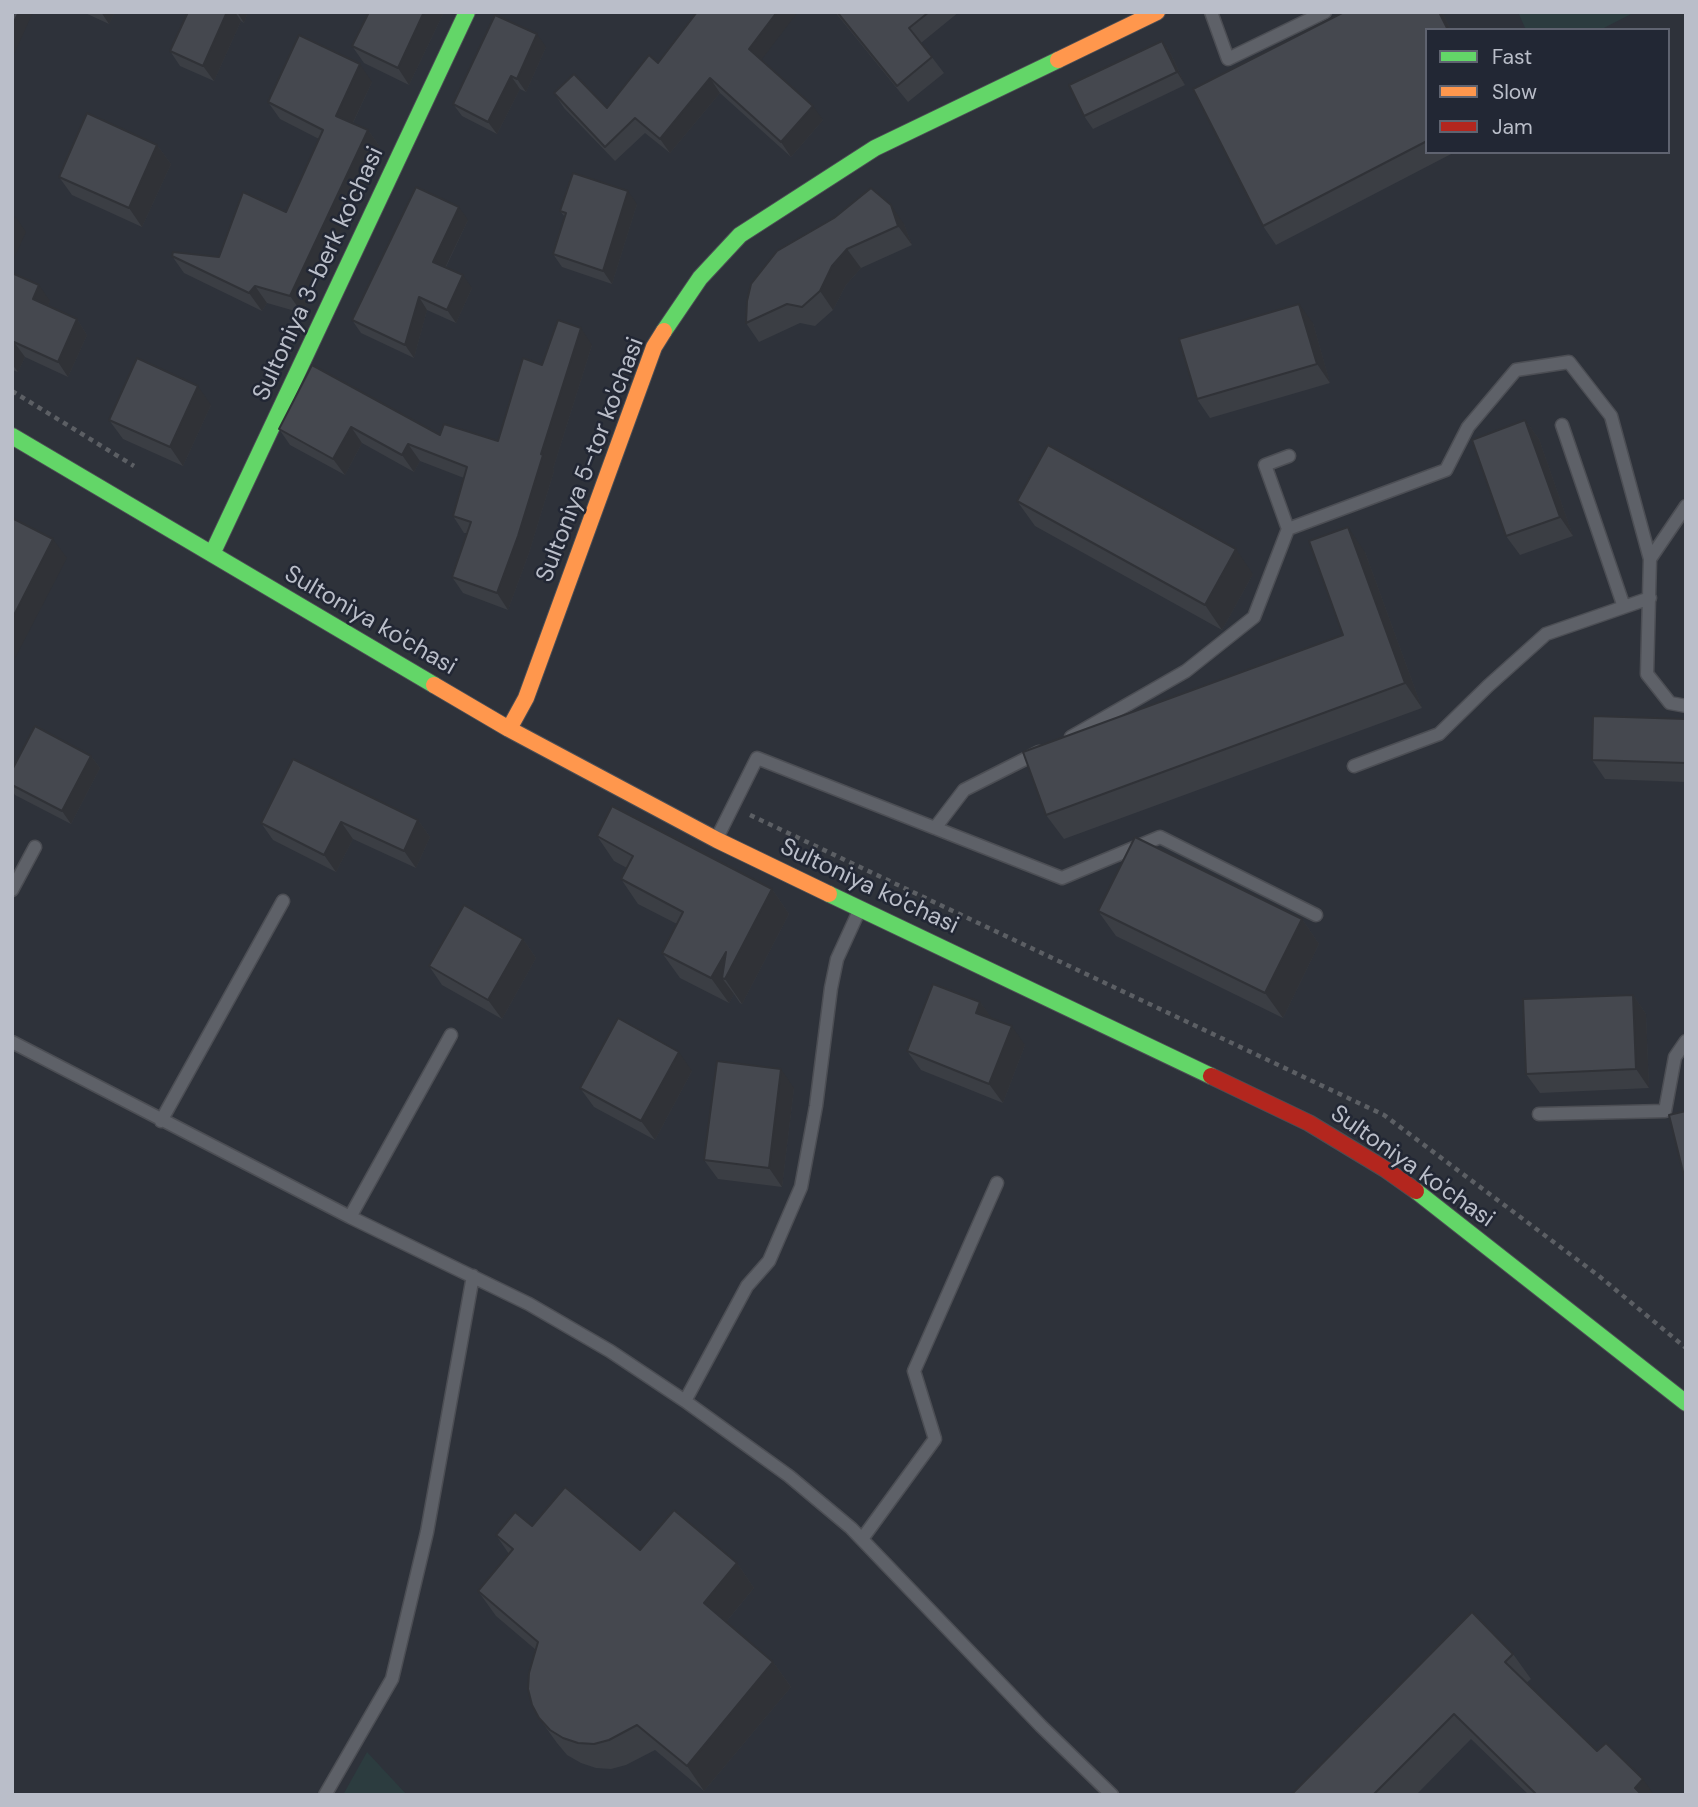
<!DOCTYPE html>
<html>
<head>
<meta charset="utf-8">
<style>
  body { margin:0 }
  #map { position:relative; width:1698px; height:1807px; overflow:hidden; background:#2e323a; font-family:"DM Sans",sans-serif }
  canvas { display:block }
  .frame { position:absolute; inset:0; border:14px solid #babec9; pointer-events:none }
  .legend { position:absolute; left:1425px; top:28px; width:245px; height:126px; box-sizing:border-box; background:#222734; border:2px solid #5f6370; margin:0; padding:9px 12px; list-style:none; font-size:21px; color:#babec9 }
  .legend li { display:flex; align-items:center; gap:14px; height:35px }
  .legend b { width:35px; border:2px solid #5f6370 }
</style>
</head>
<body>
<div id="map">
<canvas width="1698" height="1807"></canvas>
<div class="frame"></div>
<ul class="legend">
<li><b style="height:9px;background:#63d668"></b>Fast</li>
<li><b style="height:9px;background:#ff974d"></b>Slow</li>
<li><b style="height:9px;background:#b3261e"></b>Jam</li>
</ul>
</div>
<script>
const ctx = document.querySelector('canvas').getContext('2d');
ctx.lineJoin = 'round';
function fillPath(path, color) {
  ctx.fillStyle = color;
  ctx.fill(path, 'evenodd');
}
function toPath(rows) {
  const path = new Path2D();
  for (const r of rows) {
    path.moveTo(r[0], r[1]);
    for (let i = 2; i < r.length; i += 2) path.lineTo(r[i], r[i + 1]);
  }
  return path;
}
function stroke(path, color, width, dash) {
  ctx.strokeStyle = color;
  ctx.lineWidth = width;
  ctx.lineCap = dash ? 'butt' : 'round';
  ctx.setLineDash(dash || []);
  ctx.stroke(path);
}
function write(font, color, halo, rows, align = 'center') {
  ctx.font = font + ' "DM Sans",sans-serif';
  ctx.lineWidth = 5;
  ctx.setLineDash([]);
  ctx.textBaseline = 'middle';
  ctx.strokeStyle = halo;
  ctx.fillStyle = color;
  for (const [text, x, y, turn = 0] of rows) {
    ctx.save();
    ctx.translate(x, y);
    ctx.rotate((+turn || 0) * Math.PI / 180);
    ctx.textAlign = isNaN(turn) ? turn : align;
    if (halo) ctx.strokeText(text, 0, 0);
    ctx.fillText(text, 0, 0);
    ctx.restore();
  }
}
const green = toPath([
  [1518,12,1635,12,1600,30,1526,30],
  [367,1752,407,1795,343,1795]
]);
const path = toPath([
  [12,391,134,466],
  [750,815,1384,1115,1599,1276,1686,1348]
]);
const lane = toPath([
  [1211,12,1228,59,1325,12],
  [1562,425,1624,607],
  [1686,506,1650,559,1647,674,1670,703,1686,706],
  [1288,529,1265,465,1289,456],
  [1071,737,1186,671,1254,617,1288,529,1446,470,1468,427,1516,370,1569,362,1611,416,1650,559],
  [1354,766,1439,734,1488,686,1546,634,1650,598],
  [935,828,964,790,1039,752],
  [718,836,757,758,1062,878,1160,837,1316,915],
  [12,890,35,847],
  [12,1042,350,1217,529,1304,610,1351,685,1401,789,1476,851,1528,1041,1726,1112,1795],
  [1539,1114,1665,1111,1675,1057,1686,1041],
  [161,1121,283,901],
  [350,1217,451,1035],
  [685,1401,747,1286,769,1261,801,1187,816,1106,831,988,837,959,859,911],
  [862,1539,935,1439,914,1371,997,1183],
  [325,1795,392,1679,427,1532,473,1276]
]);
const fast = toPath([
  [664,331,700,278,740,235,875,148,1058,60],
  [12,436,434,685],
  [212,554,467,12],
  [829,894,1211,1076],
  [1416,1191,1686,1403]
]);
const slow = toPath([
  [1058,60,1157,12],
  [434,685,509,729,717,840,829,894],
  [509,729,526,698,654,347,664,331]
]);
const jam = toPath([
  [1211,1076,1309,1123,1385,1169,1416,1191]
]);
const wall = toPath([
  [83,12,115,12,109,24],
  [188,12,248,12,244,23,241,21,214,81,180,66,170,51],
  [369,12,444,12,409,85,364,63,352,46],
  [835,12,959,12,921,43,944,73,908,102],
  [1344,12,1442,12,1451,30,1427,30,1427,152,1455,152,1276,245,1263,226],
  [1162,41,1171,54,1185,85,1093,129,1084,116],
  [546,47,526,92,520,89,497,134,462,116,453,104],
  [761,60,823,120,791,157,720,93,670,153,645,133,615,161,564,108,554,93,607,108,658,63],
  [372,82,353,123,368,130,380,147,302,313,267,303,262,311,184,273,172,256,219,257,286,212,319,139,280,119,268,102],
  [157,145,171,164,142,227,72,195,59,177],
  [637,204,612,284,562,267,553,254,565,217,560,211],
  [468,220,446,267,472,288,456,323,427,310,414,358,361,333,352,320],
  [904,224,912,245,861,268,846,285,833,310,815,326,800,323,759,342,746,323,751,284],
  [12,273,50,301,48,306,77,319,87,335,68,377,25,357,18,372,12,370],
  [1313,323,1330,383,1210,418,1197,399],
  [592,345,553,469,554,471,529,553,508,610,463,593,452,577,467,533,464,533,453,516,464,478,420,461,414,472,362,443,345,475,290,445,279,429,312,365,440,435,498,441,542,365],
  [211,405,183,466,123,439,109,420],
  [1525,420,1539,439,1573,536,1520,555,1506,536],
  [1017,501,1253,574,1222,630,1035,526],
  [1365,552,1422,708,1064,839,1046,815,1343,635],
  [1686,719,1686,782,1605,779,1592,760],
  [91,756,100,768,71,824,15,795,12,790,12,770],
  [418,820,430,837,416,868,353,839,336,872,273,840,261,823],
  [597,836,772,889,789,914,742,1004,740,1003,734,994,729,1003,680,978,662,953,677,924,638,904,621,879,627,868,614,861],
  [1098,911,1302,919,1319,944,1283,1018,1116,936],
  [523,939,536,958,502,1019,442,985,429,966],
  [1633,995,1646,1014,1649,1088,1540,1093,1526,1074],
  [980,1002,992,1019,1025,1045,1003,1103,921,1070,907,1051],
  [692,1071,655,1140,594,1107,580,1088],
  [794,1088,782,1187,718,1179,704,1160],
  [532,1526,640,1550,737,1563,754,1588,726,1622,773,1662,791,1687,704,1791,655,1750,626,1765,611,1769,596,1768,581,1763,567,1755,557,1743,539,1718,536,1650,496,1616,478,1591,509,1554,496,1535],
  [1513,1654,1531,1679,1526,1683,1597,1751,1654,1795,1529,1795,1471,1739,1416,1795,1291,1795]
]);
const shadedWall = toPath([
  [19,12,33,12,12,59,12,26],
  [101,12,115,12,109,24],
  [227,12,235,12,241,21,214,81,203,66],
  [237,12,248,12,244,23],
  [424,12,444,12,409,85,398,68],
  [777,12,798,12,759,63,749,49],
  [1439,12,1442,12,1451,30,1448,30],
  [537,34,546,47,526,92,517,79],
  [1162,41,1171,54,1185,85,1177,72],
  [360,64,372,82,348,133,336,116],
  [511,76,520,89,497,134,488,122],
  [710,78,720,93,670,153,660,139],
  [813,106,823,120,791,157,781,142],
  [368,130,380,147,302,313,290,296],
  [157,145,171,164,142,227,129,208],
  [628,191,637,204,612,284,603,271],
  [891,205,904,224,912,245,898,226],
  [459,207,468,220,442,274,433,262],
  [15,216,26,232,12,263,12,223],
  [847,249,861,268,846,285,833,310,820,291,832,266],
  [463,275,472,288,456,323,447,310],
  [39,285,50,301,44,315,33,299],
  [255,286,267,303,262,311,249,293],
  [419,297,427,310,414,358,405,345],
  [1299,304,1313,323,1330,383,1317,364],
  [77,319,87,335,68,377,58,362],
  [581,328,592,345,553,469,554,471,529,553,508,610,497,593],
  [14,342,25,357,18,372,12,364,12,345],
  [198,386,211,405,183,466,170,447],
  [1525,420,1539,439,1573,536,1560,517],
  [351,427,362,443,345,475,333,459],
  [408,444,420,461,414,472,402,455],
  [1348,527,1365,552,1422,708,1405,683],
  [53,539,67,558,13,662,12,619],
  [1236,549,1253,574,1222,630,1205,605],
  [91,756,100,768,71,824,62,811],
  [418,820,430,837,416,868,404,851],
  [341,822,353,839,336,872,324,855],
  [772,889,789,914,742,1004,725,979,722,978,734,994,729,1003,711,978,726,952],
  [1302,919,1319,944,1283,1018,1265,993],
  [523,939,536,958,502,1019,488,1000],
  [1633,995,1646,1014,1649,1088,1636,1069],
  [980,1002,994,1021,976,1013],
  [1012,1026,1025,1045,1003,1103,989,1084],
  [679,1052,692,1071,655,1140,641,1121],
  [781,1069,794,1088,782,1187,769,1168],
  [737,1563,754,1588,721,1628,704,1603],
  [773,1662,791,1687,704,1791,687,1766],
  [1643,1779,1654,1795,1640,1795,1635,1788]
]);
const building = toPath([
  [12,12,19,12,12,26,12,12],
  [188,12,227,12,203,66,170,51,188,12],
  [369,12,424,12,398,68,352,46,369,12],
  [697,12,777,12,749,49,813,106,781,142,710,78,660,139,635,118,605,147,554,93,574,74,607,108,649,55,658,63,697,12],
  [837,12,929,12,909,28,932,57,897,86,837,12],
  [1344,12,1439,12,1448,30,1427,30,1427,141,1263,226,1193,89,1344,12],
  [495,15,537,34,517,79,511,76,488,122,453,104,495,15],
  [299,35,360,64,336,116,368,130,290,296,255,286,249,293,172,256,173,252,219,257,243,192,286,212,323,130,268,102,299,35],
  [1162,41,1177,72,1084,116,1069,85,1162,41],
  [87,113,157,145,129,208,59,177,87,113],
  [573,173,628,191,603,271,553,254,566,213,560,211,573,173],
  [416,187,459,207,433,262,463,275,447,310,419,297,405,345,352,320,416,187],
  [871,188,891,205,898,226,847,249,832,266,820,291,802,307,787,304,746,323,747,301,751,284,777,251,834,218,871,188],
  [12,273,39,285,33,299,77,319,58,362,14,342,12,345,12,273],
  [1299,304,1317,364,1197,399,1179,339,1299,304],
  [558,320,581,328,541,454,543,455,518,536,497,593,452,577,471,522,453,516,467,467,408,444,402,455,351,427,333,459,279,429,312,365,440,435,444,424,498,441,523,358,542,365,558,320],
  [137,358,198,386,170,447,109,420,137,358],
  [1525,420,1560,517,1506,536,1472,440,1525,420],
  [1048,445,1236,549,1205,605,1017,501,1048,445],
  [12,518,53,539,12,619,12,518],
  [1348,527,1405,683,1046,815,1023,752,1343,635,1309,541,1348,527],
  [1593,716,1686,719,1686,763,1592,760,1593,716],
  [35,726,91,756,62,811,12,785,12,770,35,726],
  [293,759,418,820,404,851,341,822,324,855,261,823,293,759],
  [612,806,772,889,725,979,722,978,726,952,711,978,662,953,683,912,621,879,633,856,597,836,612,806],
  [1135,837,1302,919,1265,993,1098,911,1135,837],
  [464,905,523,939,488,1000,429,966,464,905],
  [933,984,980,1002,976,1013,1012,1026,989,1084,907,1051,933,984],
  [1633,995,1636,1069,1526,1074,1523,999,1633,995],
  [618,1018,679,1052,641,1121,580,1088,618,1018],
  [717,1061,781,1069,769,1168,704,1160,717,1061],
  [1686,1111,1686,1184,1669,1115,1686,1111],
  [565,1487,640,1550,674,1510,737,1563,704,1603,773,1662,687,1766,637,1725,609,1740,594,1744,578,1743,563,1738,550,1730,539,1718,532,1705,528,1689,529,1673,538,1642,478,1591,513,1549,496,1535,515,1512,532,1526,565,1487],
  [1472,1612,1513,1654,1505,1662,1597,1751,1606,1743,1643,1779,1635,1788,1642,1795,1537,1795,1454,1714,1373,1795,1291,1795,1472,1612]
]);
const streetNames = [
  ["Sultoniya 3-berk ko'chasi",319,274,-65],
  ["Sultoniya 5-tor ko'chasi",591,460,-69],
  ["Sultoniya ko'chasi",370,621,30],
  ["Sultoniya ko'chasi",869,887,25],
  ["Sultoniya ko'chasi",1412,1167,35]
];
fillPath(green, '#2c3c3f');
stroke(lane, '#4c4e54', 15);
stroke(fast, '#4c4e54', 18);
stroke(slow, '#4c4e54', 18);
stroke(jam, '#4c4e54', 18);
stroke(path, '#5c5f64', 4.5, [5, 5]);
stroke(lane, '#5e6168', 12);
stroke(fast, '#63d668', 16);
stroke(slow, '#ff974d', 16);
stroke(jam, '#b3261e', 16);
fillPath(wall, '#3b3e44');
fillPath(shadedWall, '#303237');
fillPath(building, '#45484f');
stroke(building, '#303237', 2);
write('24px', '#babec9', '#222734', streetNames);
</script>
</body>
</html>
